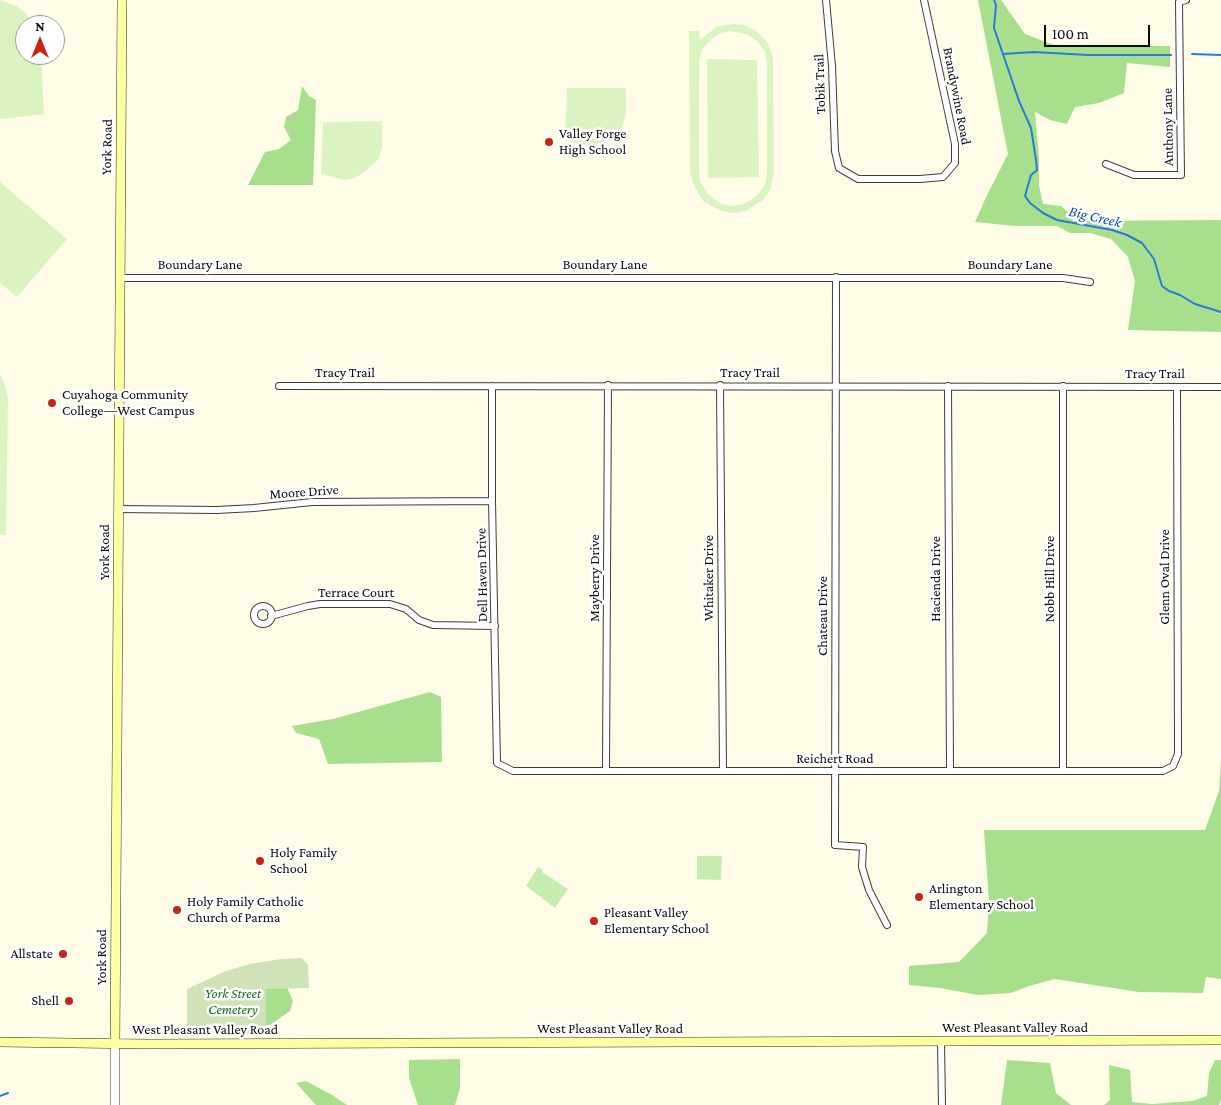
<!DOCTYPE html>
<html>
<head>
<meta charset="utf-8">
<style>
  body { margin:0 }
  #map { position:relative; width:1221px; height:1105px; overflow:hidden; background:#fffde8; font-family:"Crimson Pro",serif }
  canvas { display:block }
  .north { position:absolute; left:15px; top:15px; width:50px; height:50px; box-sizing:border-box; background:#fff; border:1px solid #9d9d9d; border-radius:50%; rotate:0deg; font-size:14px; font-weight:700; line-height:20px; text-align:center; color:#0a0a0a }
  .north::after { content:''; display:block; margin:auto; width:18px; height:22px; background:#c62517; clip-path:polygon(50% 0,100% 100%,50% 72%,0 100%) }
  .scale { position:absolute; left:1044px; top:25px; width:106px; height:22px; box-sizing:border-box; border:2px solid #0a0a0a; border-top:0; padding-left:6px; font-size:15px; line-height:18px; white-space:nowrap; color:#0a0a0a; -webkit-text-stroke:4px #fff; paint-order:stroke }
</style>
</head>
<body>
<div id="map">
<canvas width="1221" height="1105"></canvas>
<div class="north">N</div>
<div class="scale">100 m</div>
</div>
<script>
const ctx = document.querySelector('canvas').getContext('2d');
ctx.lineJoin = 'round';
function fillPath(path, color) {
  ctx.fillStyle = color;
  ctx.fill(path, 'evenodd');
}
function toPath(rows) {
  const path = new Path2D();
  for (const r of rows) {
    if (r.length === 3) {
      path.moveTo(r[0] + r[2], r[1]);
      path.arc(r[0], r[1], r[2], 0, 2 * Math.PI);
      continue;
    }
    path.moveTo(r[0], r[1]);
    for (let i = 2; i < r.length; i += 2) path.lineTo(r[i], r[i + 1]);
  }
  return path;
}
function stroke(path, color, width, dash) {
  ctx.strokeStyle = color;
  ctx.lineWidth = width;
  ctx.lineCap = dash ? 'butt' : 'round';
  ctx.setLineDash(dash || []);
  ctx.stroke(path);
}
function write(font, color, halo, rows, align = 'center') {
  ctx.font = font + ' "Crimson Pro",serif';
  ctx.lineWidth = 5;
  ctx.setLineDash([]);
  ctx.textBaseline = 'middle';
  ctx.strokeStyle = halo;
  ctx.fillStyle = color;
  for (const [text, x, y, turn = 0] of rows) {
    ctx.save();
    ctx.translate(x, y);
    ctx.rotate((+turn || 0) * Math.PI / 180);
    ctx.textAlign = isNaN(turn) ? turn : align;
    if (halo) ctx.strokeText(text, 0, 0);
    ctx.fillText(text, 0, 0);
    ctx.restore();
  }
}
const green = toPath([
  [697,856,722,856,721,880,697,879],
  [538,867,543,870,542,872,568,889,555,908,526,886]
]);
const forest = toPath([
  [978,0,1001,0,1025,34,1054,45,1170,46,1170,67,1127,63,1124,93,1099,103,1075,107,1067,124,1050,120,1035,112,1039,157,1039,186,1043,204,1061,206,1070,214,1073,221,1221,220,1221,332,1128,330,1135,281,1128,257,1111,239,1090,233,1070,233,1057,226,1015,226,975,222,987,195,1008,154],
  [302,86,309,96,316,100,313,185,248,185,265,152,279,149,291,140,284,127,286,117,298,110],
  [430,692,441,697,442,762,328,764,319,739,296,733,292,726,333,719],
  [1221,758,1221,979,1206,977,1203,993,1139,992,1055,979,1029,986,1011,993,978,995,940,988,909,985,909,966,959,962,987,933,989,901,984,830,1205,830,1219,791],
  [285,983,293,1001,290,1011,270,1025,258,1027,205,994],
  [460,1059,460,1088,455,1105,418,1105,409,1078,409,1060],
  [1007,1060,1050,1063,1056,1093,1071,1105,1001,1105],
  [1215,1060,1221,1060,1221,1100,1219,1105,1104,1105,1110,1100,1109,1065,1130,1070,1132,1102,1152,1104,1192,1101,1207,1096,1209,1073],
  [306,1081,332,1095,347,1105,316,1105,296,1083]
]);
const cemetery = toPath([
  [302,958,308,965,309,988,266,989,266,1033,184,1031,187,1029,187,989,226,971,250,964,281,959]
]);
const pitch = toPath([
  [0,0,18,7,26,13,35,25,25,25,25,55,41,55,44,114,0,119],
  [732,24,744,25,755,30,767,42,773,56,774,172,771,188,763,200,746,211,732,213,719,210,703,201,694,185,690,173,689,31,699,31,700,40,716,27],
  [730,31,746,34,757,41,765,52,767,64,767,173,765,185,759,193,751,200,743,204,733,206,721,204,708,194,700,181,699,172,699,60,702,50,710,40,719,34],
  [707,59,757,60,759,177,708,178],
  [567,88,626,88,626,115,622,127,604,141,596,145,588,146,565,140],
  [382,121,382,148,378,160,360,175,352,179,344,180,321,174,323,122],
  [0,182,67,239,17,297,0,283],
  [0,375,4,382,8,398,6,535,0,535]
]);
const stream = toPath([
  [994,0,996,5,994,28,1019,101,1031,128,1036,160,1037,170,1031,175,1025,196,1030,203,1043,213,1057,220,1112,230,1127,235,1142,243,1154,259,1162,286,1169,291,1180,295,1195,304,1221,312],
  [1003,54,1034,52,1088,55,1171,55],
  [1192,54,1221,55],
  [0,1096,8,1093]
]);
const minor = toPath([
  [826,0,832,66,835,151,839,168,858,179,920,179,943,177,955,163,955,144,924,0],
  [1106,164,1134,175,1181,175,1179,2,1186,0],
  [836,277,835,845,863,847,862,867,869,890,887,925],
  [120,278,1063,278,1090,282],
  [720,385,723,771],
  [279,386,1221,387],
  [492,386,492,501,497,763,513,771,1163,771,1173,766,1178,754,1177,387],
  [948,386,950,771],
  [1063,386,1063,771],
  [118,509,217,510,254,508,312,502,492,501],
  [263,615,9],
  [271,616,308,606,320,604,390,604,406,609,419,620,433,625,495,626],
  [606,771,608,385],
  [941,1042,942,1105]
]);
const tertiary = toPath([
  [115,1044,115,1105]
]);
const secondary = toPath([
  [0,1042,147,1044,1221,1040],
  [115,1044,122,0]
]);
const markers = [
  [549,142,5,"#c62517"],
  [52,403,5,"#c62517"],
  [260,861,5,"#c62517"],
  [919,897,5,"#c62517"],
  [177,910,5,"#c62517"],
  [594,921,5,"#c62517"],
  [63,954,5,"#c62517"],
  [69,1001,5,"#c62517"]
];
const streetNames = [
  ["Tobik Trail",820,84,-92],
  ["Brandywine Road",957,96,79],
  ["Anthony Lane",1168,127,-91],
  ["York Road",107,147,-89],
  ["Boundary Lane",200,265],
  ["Boundary Lane",605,265],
  ["Boundary Lane",1010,265],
  ["Tracy Trail",345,373],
  ["Tracy Trail",750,373],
  ["Tracy Trail",1155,374],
  ["Moore Drive",304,492,-4],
  ["York Road",105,552,-90],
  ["Dell Haven Drive",482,575,-91],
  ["Glenn Oval Drive",1165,577,-90],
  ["Mayberry Drive",595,578,-90],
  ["Whitaker Drive",709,578,-90],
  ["Hacienda Drive",936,579,-90],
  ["Nobb Hill Drive",1050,579,-90],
  ["Terrace Court",356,593],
  ["Chateau Drive",823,616,-90],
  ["Reichert Road",835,759],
  ["York Road",102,957,-90],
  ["West Pleasant Valley Road",1015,1028],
  ["West Pleasant Valley Road",610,1029],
  ["West Pleasant Valley Road",205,1030]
];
const poiNames = [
  ["Valley Forge",559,134],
  ["High School",559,150],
  ["Cuyahoga Community",62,395],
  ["College—West Campus",62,411],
  ["Holy Family",270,853],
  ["School",270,869],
  ["Arlington",929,889],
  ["Elementary School",929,905],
  ["Holy Family Catholic",187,902],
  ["Church of Parma",187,918],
  ["Pleasant Valley",604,913],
  ["Elementary School",604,929],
  ["Allstate",53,954,"right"],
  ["Shell",59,1001,"right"]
];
const parkNames = [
  ["York Street",233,994],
  ["Cemetery",233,1010]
];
const waterNames = [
  ["Big Creek",1095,217,13]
];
fillPath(green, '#c7edae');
fillPath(forest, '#a7df8c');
fillPath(cemetery, '#cfe2b8');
fillPath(pitch, '#dbf3c1');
stroke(stream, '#287bd9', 2);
stroke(minor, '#3d3d3d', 8);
stroke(tertiary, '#3d3d3d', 9);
stroke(secondary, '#2c2c2c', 10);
stroke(minor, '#fff', 6);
stroke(tertiary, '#fff', 8);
stroke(secondary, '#fdffa3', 9);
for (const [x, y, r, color] of markers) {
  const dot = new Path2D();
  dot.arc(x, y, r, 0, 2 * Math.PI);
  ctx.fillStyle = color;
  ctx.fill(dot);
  stroke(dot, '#fff', 2);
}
write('14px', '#0a0a0a', '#fff', streetNames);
write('14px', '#0a0a0a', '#fff', poiNames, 'left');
write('italic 14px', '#1c6716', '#fff', parkNames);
write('italic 15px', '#0a4ea6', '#fff', waterNames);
</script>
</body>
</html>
